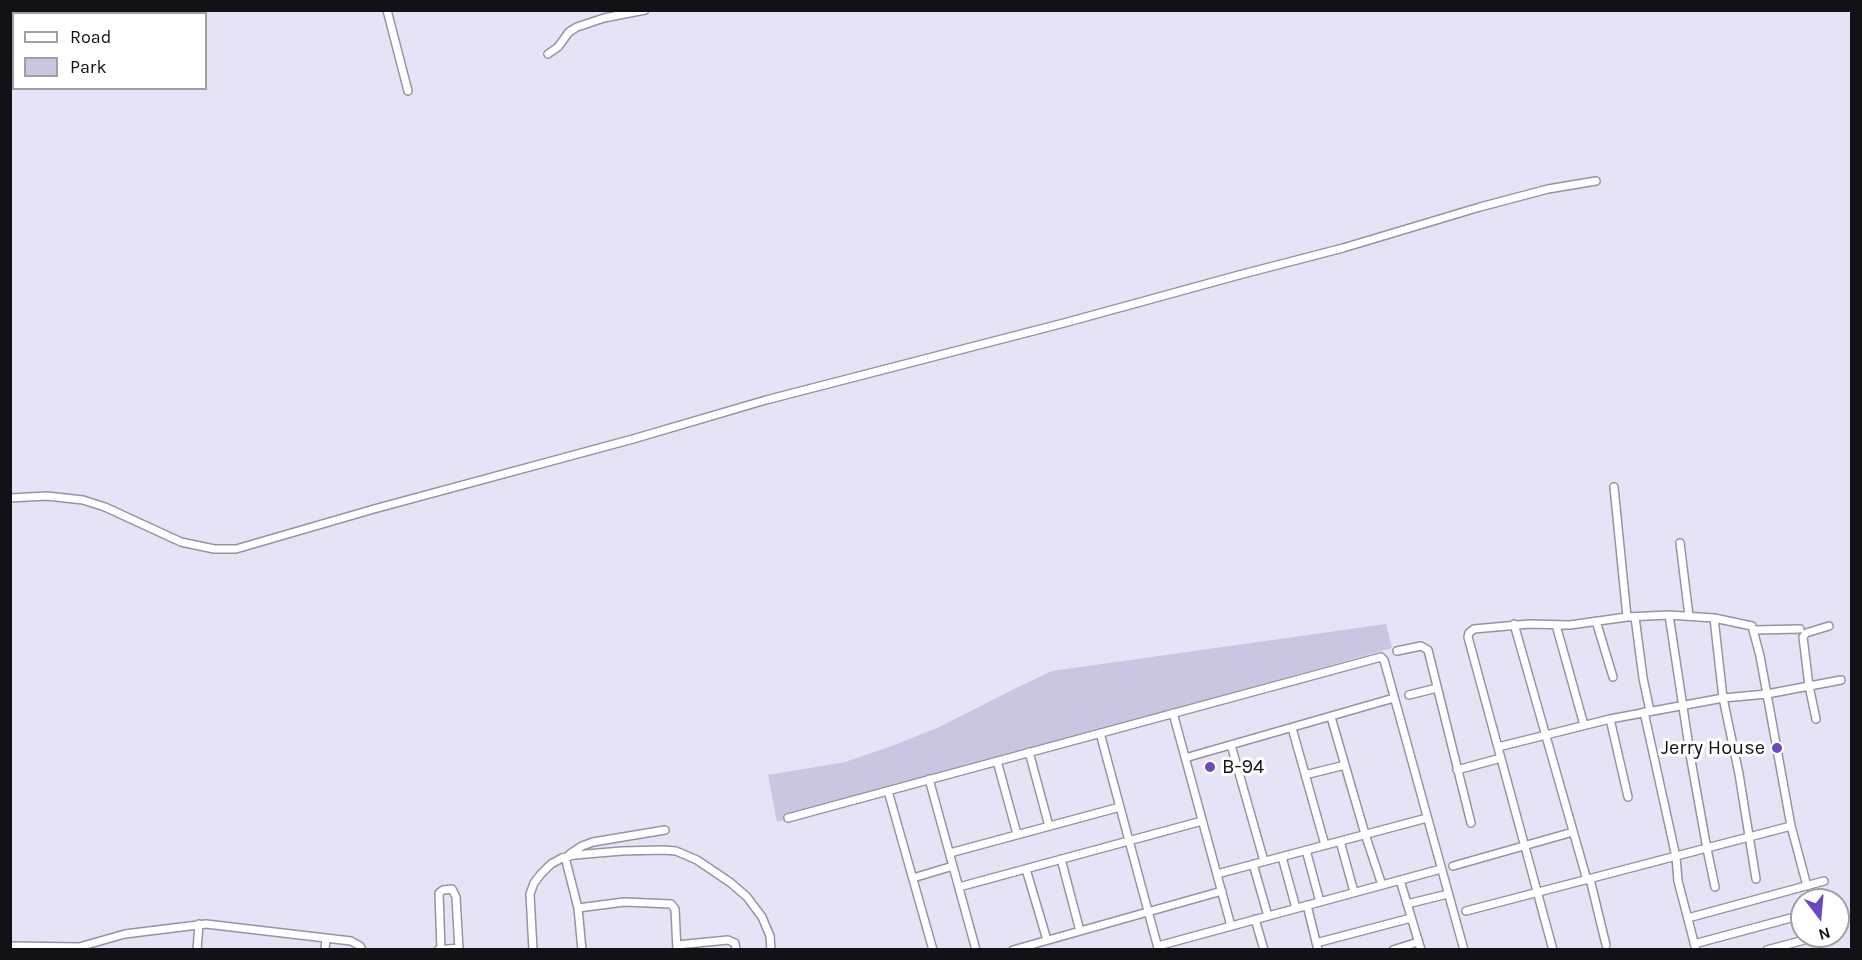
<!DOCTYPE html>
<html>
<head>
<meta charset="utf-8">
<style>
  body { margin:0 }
  #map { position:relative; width:1862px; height:960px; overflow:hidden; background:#e6e3f7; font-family:Karla,sans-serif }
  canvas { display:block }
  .frame { position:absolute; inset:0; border:12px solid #121117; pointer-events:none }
  .legend { position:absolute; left:12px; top:12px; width:195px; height:78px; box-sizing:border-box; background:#fff; border:2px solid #a0a0a2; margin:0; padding:8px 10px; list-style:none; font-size:18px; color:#121117 }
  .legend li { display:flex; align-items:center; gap:12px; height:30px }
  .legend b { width:30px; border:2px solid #a0a0a2 }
  .north { position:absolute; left:1790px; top:888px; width:60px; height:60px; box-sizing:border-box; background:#fff; border:2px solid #a0a0a2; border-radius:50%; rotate:164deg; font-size:16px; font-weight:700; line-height:24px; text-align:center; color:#121117 }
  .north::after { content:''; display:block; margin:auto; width:21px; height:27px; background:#6c49c1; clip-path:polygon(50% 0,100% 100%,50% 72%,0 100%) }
</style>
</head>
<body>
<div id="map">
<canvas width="1862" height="960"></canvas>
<div class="frame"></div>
<ul class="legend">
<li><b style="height:8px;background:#fff"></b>Road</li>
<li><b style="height:16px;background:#cac6e1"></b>Park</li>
</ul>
<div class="north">N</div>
</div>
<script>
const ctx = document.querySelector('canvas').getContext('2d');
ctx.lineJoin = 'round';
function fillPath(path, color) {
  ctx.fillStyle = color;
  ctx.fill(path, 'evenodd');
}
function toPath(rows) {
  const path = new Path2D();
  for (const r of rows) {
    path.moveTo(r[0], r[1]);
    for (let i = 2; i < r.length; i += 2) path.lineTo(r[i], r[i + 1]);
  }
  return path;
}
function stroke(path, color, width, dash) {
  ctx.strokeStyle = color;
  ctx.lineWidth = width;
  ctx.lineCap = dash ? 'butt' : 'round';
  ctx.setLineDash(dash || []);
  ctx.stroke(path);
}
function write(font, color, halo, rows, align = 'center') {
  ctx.font = font + ' Karla,sans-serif';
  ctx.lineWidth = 6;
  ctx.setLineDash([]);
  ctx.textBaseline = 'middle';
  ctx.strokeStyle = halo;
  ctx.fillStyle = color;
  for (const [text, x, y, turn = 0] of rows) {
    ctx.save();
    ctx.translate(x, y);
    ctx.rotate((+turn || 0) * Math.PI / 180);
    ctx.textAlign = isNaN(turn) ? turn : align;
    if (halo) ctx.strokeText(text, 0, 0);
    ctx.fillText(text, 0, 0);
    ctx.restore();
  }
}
const green = toPath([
  [1386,624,1392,648,966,767,777,822,768,775,845,762,889,747,937,728,1018,687,1052,671]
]);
const street = toPath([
  [387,10,408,91],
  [548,54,558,47,569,32,577,27,604,18,645,10],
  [1614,487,1627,617],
  [10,498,47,496,83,500,105,507,181,542,214,549,236,549,374,509,633,439,766,400,1064,323,1239,275,1343,248,1480,207,1548,189,1596,181],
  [1680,543,1689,616],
  [1669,615,1691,760,1707,849,1715,887],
  [1635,617,1643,678,1650,711],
  [1714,618,1723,698,1739,774,1756,879],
  [1596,621,1613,677],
  [1514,624,1587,880],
  [1556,625,1584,725],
  [1755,630,1800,629],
  [1397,651,1421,646,1428,650,1471,823],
  [1409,695,1437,688],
  [1644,712,1676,857,1678,881,1696,950],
  [1173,713,1231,926],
  [1331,717,1365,834,1382,885],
  [1610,719,1628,797],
  [1816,719,1809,686,1803,637,1806,633,1829,626],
  [1292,728,1325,845],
  [1100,733,1158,948],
  [1231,745,1264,861],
  [1498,747,1610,719,1723,698,1767,694,1841,680],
  [1029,752,1049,826],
  [1185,758,1394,698],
  [997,761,1017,834],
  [1457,770,1501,758],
  [1305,775,1345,765],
  [929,779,976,950],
  [888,791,933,950],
  [788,818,1381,657,1384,660,1464,950],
  [1340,841,1354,892],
  [1306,850,1320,902],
  [950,853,1120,807],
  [570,854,582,846,593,842,665,830],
  [565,857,578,908,582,950],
  [1282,857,1296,908],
  [1061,859,1080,931],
  [1253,864,1268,916],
  [1453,866,1573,832],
  [1026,869,1047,940],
  [1217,874,1427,818],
  [913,878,953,866],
  [1590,879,1606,945],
  [1400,880,1421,950],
  [959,887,1202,821],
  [1407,904,1448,894],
  [1307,905,1318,950],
  [578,908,624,902,671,904,675,909,677,950],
  [1466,911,1791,826],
  [1688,918,1824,881],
  [1255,919,1264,950],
  [1316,943,1411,918],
  [1694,944,1802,915],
  [677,945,728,940,735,943,736,950],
  [10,946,79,947,125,934,206,924,351,941,360,946,362,950],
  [1158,946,1441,869],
  [197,950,199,924],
  [325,950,326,938],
  [438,950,459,948],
  [441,950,439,893,443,890,452,889,456,897,459,950],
  [533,950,530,894,534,883,541,874,551,864,562,858,575,855,622,851,663,850,676,851,697,860,731,883,747,897,762,917,770,936,771,950],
  [1013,950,1222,891],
  [1393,950,1418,942],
  [1553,950,1468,637,1469,633,1474,629,1529,624,1570,625,1627,617,1669,615,1714,618,1752,626,1760,656,1791,826,1807,886],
  [1767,950,1819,936]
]);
const markers = [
  [1777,748,6,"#6c49c1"],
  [1210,767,6,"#6c49c1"]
];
const poiNames = [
  ["Jerry House",1765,748],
  ["B-94",1222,767,"left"]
];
fillPath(green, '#cac6e1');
stroke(street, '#9593a5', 10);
stroke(street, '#fff', 7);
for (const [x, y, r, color] of markers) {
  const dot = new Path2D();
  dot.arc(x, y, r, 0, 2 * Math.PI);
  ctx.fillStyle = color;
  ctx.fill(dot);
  stroke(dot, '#fff', 2);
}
write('20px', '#121117', '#fff', poiNames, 'right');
</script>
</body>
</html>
